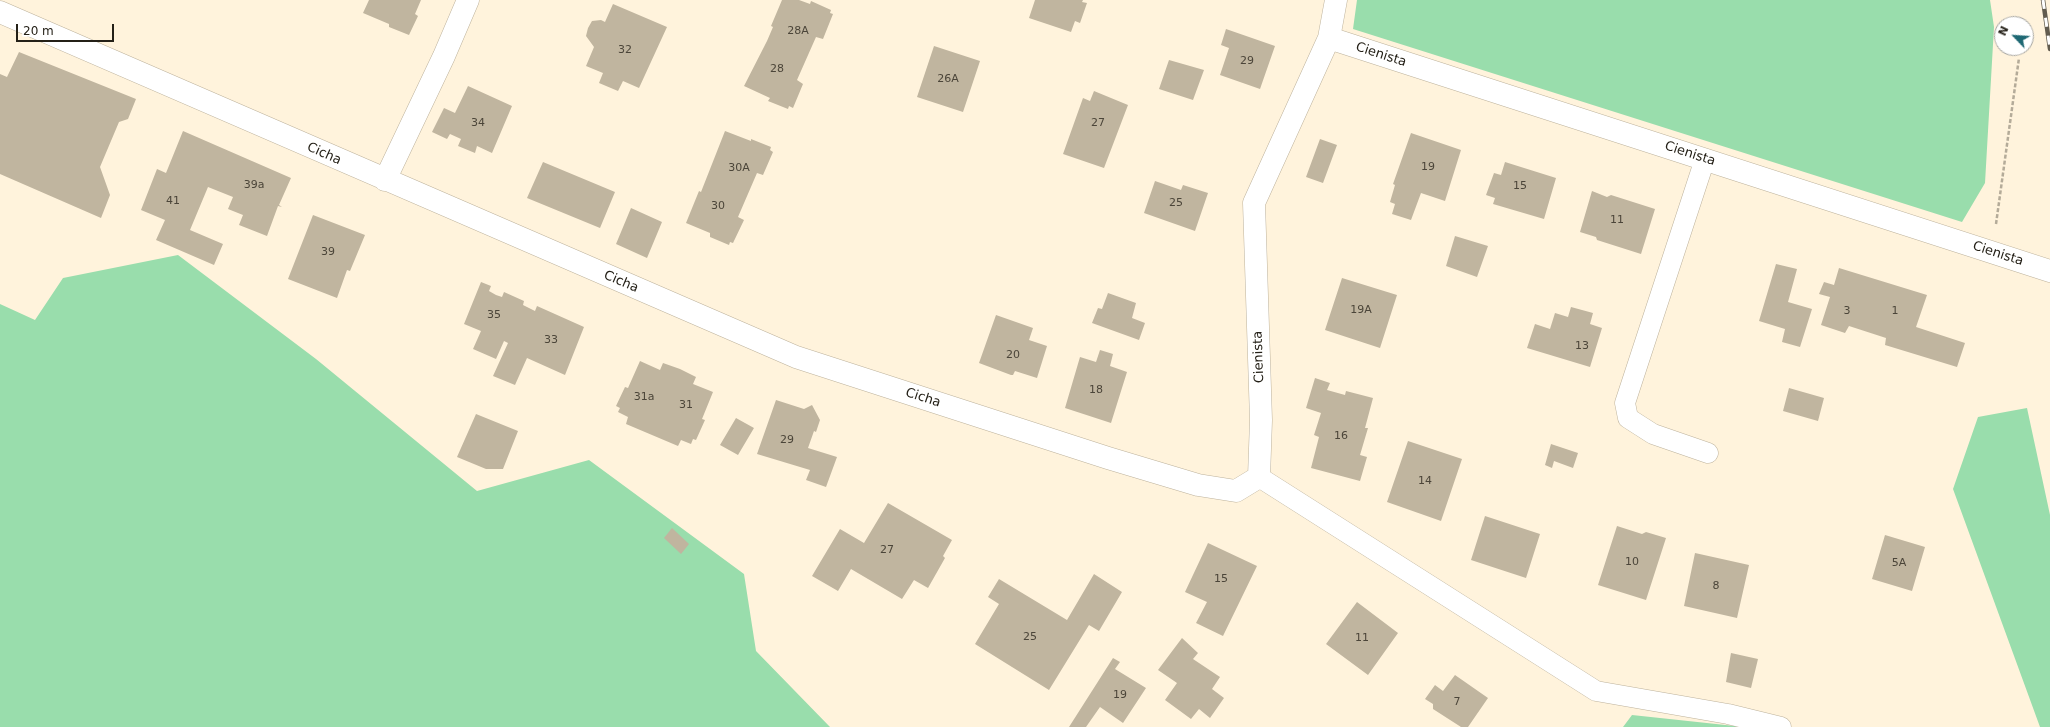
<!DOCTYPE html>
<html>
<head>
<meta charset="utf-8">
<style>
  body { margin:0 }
  #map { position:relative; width:2050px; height:727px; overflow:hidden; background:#fff3dc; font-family:"DejaVu Sans",sans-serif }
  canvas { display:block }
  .north { position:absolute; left:1994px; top:16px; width:40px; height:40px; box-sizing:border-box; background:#fff; border:1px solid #a7a6a2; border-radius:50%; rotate:295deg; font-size:11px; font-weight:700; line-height:16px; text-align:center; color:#242017 }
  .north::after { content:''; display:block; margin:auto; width:14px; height:18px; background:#1e6873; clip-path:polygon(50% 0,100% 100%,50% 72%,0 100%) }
  .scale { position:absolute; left:16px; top:24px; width:98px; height:18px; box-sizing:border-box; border:2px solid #242017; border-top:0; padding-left:5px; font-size:12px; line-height:14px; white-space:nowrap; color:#242017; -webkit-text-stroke:3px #fff; paint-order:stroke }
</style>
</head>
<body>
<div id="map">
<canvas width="2050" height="727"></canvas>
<div class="north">N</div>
<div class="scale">20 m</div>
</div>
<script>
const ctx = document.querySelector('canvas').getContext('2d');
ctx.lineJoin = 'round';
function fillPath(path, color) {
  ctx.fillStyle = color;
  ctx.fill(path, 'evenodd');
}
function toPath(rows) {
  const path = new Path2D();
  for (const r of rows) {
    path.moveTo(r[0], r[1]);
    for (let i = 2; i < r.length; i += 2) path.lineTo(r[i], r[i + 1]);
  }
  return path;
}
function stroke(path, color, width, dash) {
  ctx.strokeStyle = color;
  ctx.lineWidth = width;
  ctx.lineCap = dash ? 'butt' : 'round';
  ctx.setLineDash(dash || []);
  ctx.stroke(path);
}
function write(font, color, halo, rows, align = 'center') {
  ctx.font = font + ' "DejaVu Sans",sans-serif';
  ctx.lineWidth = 3;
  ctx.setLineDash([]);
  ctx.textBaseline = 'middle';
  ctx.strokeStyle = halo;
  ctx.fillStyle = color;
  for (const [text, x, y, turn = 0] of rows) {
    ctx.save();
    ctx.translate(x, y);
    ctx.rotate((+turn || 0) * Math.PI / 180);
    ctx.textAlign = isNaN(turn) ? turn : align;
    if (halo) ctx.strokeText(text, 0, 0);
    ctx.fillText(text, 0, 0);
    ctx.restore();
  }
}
const green = toPath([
  [1357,0,1990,0,1994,27,1985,183,1962,222,1353,29],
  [178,255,316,359,477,491,589,460,744,574,756,651,830,727,0,727,0,304,35,320,63,278],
  [2027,408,2050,515,2050,727,2040,727,1953,489,1978,417],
  [1632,715,1744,727,1623,727]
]);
const building = toPath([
  [369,0,421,0,415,14,418,16,409,35,389,27,389,24,363,13],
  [782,0,799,0,810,4,811,1,831,10,830,13,833,14,823,39,816,37,797,80,803,84,793,108,789,106,788,109,768,101,770,98,744,86,767,41,773,27,771,26],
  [1035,0,1083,0,1082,2,1087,3,1080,23,1075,21,1071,32,1029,18],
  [613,4,667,27,639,88,623,81,618,91,599,83,603,73,586,66,594,47,586,36,588,28,592,21,601,20,605,22],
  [1226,29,1275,46,1260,89,1220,75,1229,48,1221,45],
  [934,46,980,61,963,112,917,97],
  [19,52,136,99,128,119,119,122,100,167,110,195,101,218,0,174,0,74,7,77],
  [1169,60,1204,70,1193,100,1159,89],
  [468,86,512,106,492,153,477,146,475,153,458,146,461,139,450,134,447,139,432,132,444,108,455,113],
  [1094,91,1128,105,1104,168,1063,154,1083,98,1090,101],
  [183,131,291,178,279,205,282,207,278,206,267,236,239,225,243,215,228,209,233,197,208,187,190,230,223,244,214,265,156,240,165,220,141,210,157,169,166,173],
  [725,131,751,141,751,139,771,147,770,150,773,152,763,175,757,173,738,217,744,220,733,243,730,242,729,245,710,237,710,233,686,223,699,191,701,192],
  [1411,133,1461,150,1445,201,1421,193,1411,220,1392,214,1395,204,1390,202,1395,185,1393,184],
  [1320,139,1337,145,1323,183,1306,177],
  [543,162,615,192,600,228,527,198],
  [1505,162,1556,178,1544,219,1493,204,1495,198,1486,195,1494,173,1501,175],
  [1155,181,1181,190,1183,185,1208,193,1195,231,1144,213],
  [1592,191,1607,197,1611,195,1655,209,1641,254,1597,240,1596,237,1580,232],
  [631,208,662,222,647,258,616,244],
  [313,215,365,235,350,271,347,270,337,298,288,279],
  [1455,236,1488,246,1477,277,1446,266],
  [1776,264,1797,269,1788,302,1812,309,1800,347,1782,342,1785,329,1759,321],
  [1839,268,1927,295,1916,327,1965,343,1957,367,1885,345,1886,338,1849,326,1845,333,1821,325,1830,297,1819,294,1824,282,1834,285],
  [1342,278,1397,295,1380,348,1325,330],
  [481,282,491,286,489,291,496,295,502,297,504,292,524,301,523,305,535,311,537,306,584,327,565,375,527,358,515,385,493,376,508,343,504,341,496,359,473,349,481,331,464,324],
  [1108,293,1136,303,1132,318,1145,323,1139,340,1092,323,1098,308,1102,309],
  [1571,307,1593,313,1590,324,1602,328,1590,367,1527,348,1535,324,1550,329,1555,313,1568,317],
  [996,315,1033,328,1029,340,1047,346,1037,378,1015,371,1013,375,1011,375,979,363],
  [1100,350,1113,354,1110,366,1127,372,1111,423,1065,408,1080,357,1096,362],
  [640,361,660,370,663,363,680,369,696,377,693,384,713,392,702,419,705,420,696,440,693,439,691,444,681,440,678,446,626,424,628,417,618,412,620,408,616,406,625,387,628,388],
  [1315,378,1330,383,1327,390,1345,395,1346,391,1373,398,1365,428,1368,428,1360,455,1367,457,1360,481,1311,468,1319,437,1314,435,1321,413,1306,408],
  [1789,388,1824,398,1818,421,1783,411],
  [776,400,804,409,812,405,820,420,816,432,814,431,808,448,837,457,826,487,806,480,810,470,757,454],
  [476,414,518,431,503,469,486,469,457,457],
  [736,418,754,428,738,455,720,445],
  [1408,441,1462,459,1441,521,1387,502],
  [1551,444,1578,453,1573,468,1554,461,1552,468,1545,465],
  [888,503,952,540,943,556,945,558,928,588,914,580,902,599,851,569,838,591,812,576,840,529,864,543],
  [1485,516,1540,534,1526,578,1471,560],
  [1617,526,1642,534,1646,532,1666,538,1646,600,1598,585],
  [672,528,689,544,681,554,664,538],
  [1885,535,1925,547,1912,591,1872,579],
  [1208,543,1257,566,1223,636,1196,623,1207,602,1185,592],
  [1695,553,1749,565,1737,618,1684,606],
  [1094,574,1122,592,1099,631,1089,625,1049,690,975,644,999,604,988,597,999,579,1067,620],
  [1357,602,1398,633,1368,675,1326,644],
  [1182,638,1198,653,1193,659,1220,677,1212,689,1224,698,1210,718,1199,709,1191,719,1165,700,1177,683,1158,670],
  [1731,653,1758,659,1751,688,1726,682],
  [1113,658,1120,662,1115,669,1146,688,1123,723,1100,707,1086,727,1069,727],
  [1455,675,1488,698,1468,727,1461,727,1433,709,1433,704,1425,699,1435,685,1443,691]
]);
const path = toPath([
  [1996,224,2019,58]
]);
const lane = toPath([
  [1705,159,1625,403,1628,418,1653,434,1708,453],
  [1259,477,1596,691,1728,714,1781,727]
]);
const street = toPath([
  [0,12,796,357,1108,458,1198,485,1236,491,1259,477,1261,420,1254,203,1329,38,1336,0],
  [1329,38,2050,271],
  [385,180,444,56,468,0]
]);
const rail = toPath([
  [2043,0,2050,49]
]);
const numberNames = [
  ["28A",798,31],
  ["32",625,50],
  ["29",1247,61],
  ["28",777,69],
  ["26A",948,79],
  ["34",478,123],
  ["27",1098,123],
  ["19",1428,167],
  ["30A",739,168],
  ["39a",254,185],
  ["15",1520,186],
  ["41",173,201],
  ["25",1176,203],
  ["30",718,206],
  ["11",1617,220],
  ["39",328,252],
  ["19A",1361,310],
  ["3",1847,311],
  ["1",1895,311],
  ["35",494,315],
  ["33",551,340],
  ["13",1582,346],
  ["20",1013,355],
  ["18",1096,390],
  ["31a",644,397],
  ["31",686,405],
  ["16",1341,436],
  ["29",787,440],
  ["14",1425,481],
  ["27",887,550],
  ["10",1632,562],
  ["5A",1899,563],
  ["15",1221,579],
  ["8",1716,586],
  ["25",1030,637],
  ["11",1362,638],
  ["19",1120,695],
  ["7",1457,702]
];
const streetNames = [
  ["Cienista",1381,55,18],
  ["Cicha",324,154,24],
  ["Cienista",1690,154,18],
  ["Cienista",1998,254,18],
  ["Cicha",621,282,23],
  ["Cienista",1259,357,-92],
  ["Cicha",923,398,18]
];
fillPath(green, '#99ddac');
fillPath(building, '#c0b59f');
stroke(lane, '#bdb29c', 21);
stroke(street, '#bdb29c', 23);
stroke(path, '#b4ab99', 2.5, [4, 2]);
stroke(lane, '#fff', 20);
stroke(street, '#fff', 22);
stroke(rail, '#615b4e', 4.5);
stroke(rail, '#fff', 3, [9]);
write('11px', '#4b4539', null, numberNames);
write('13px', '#242017', '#fff', streetNames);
</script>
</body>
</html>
